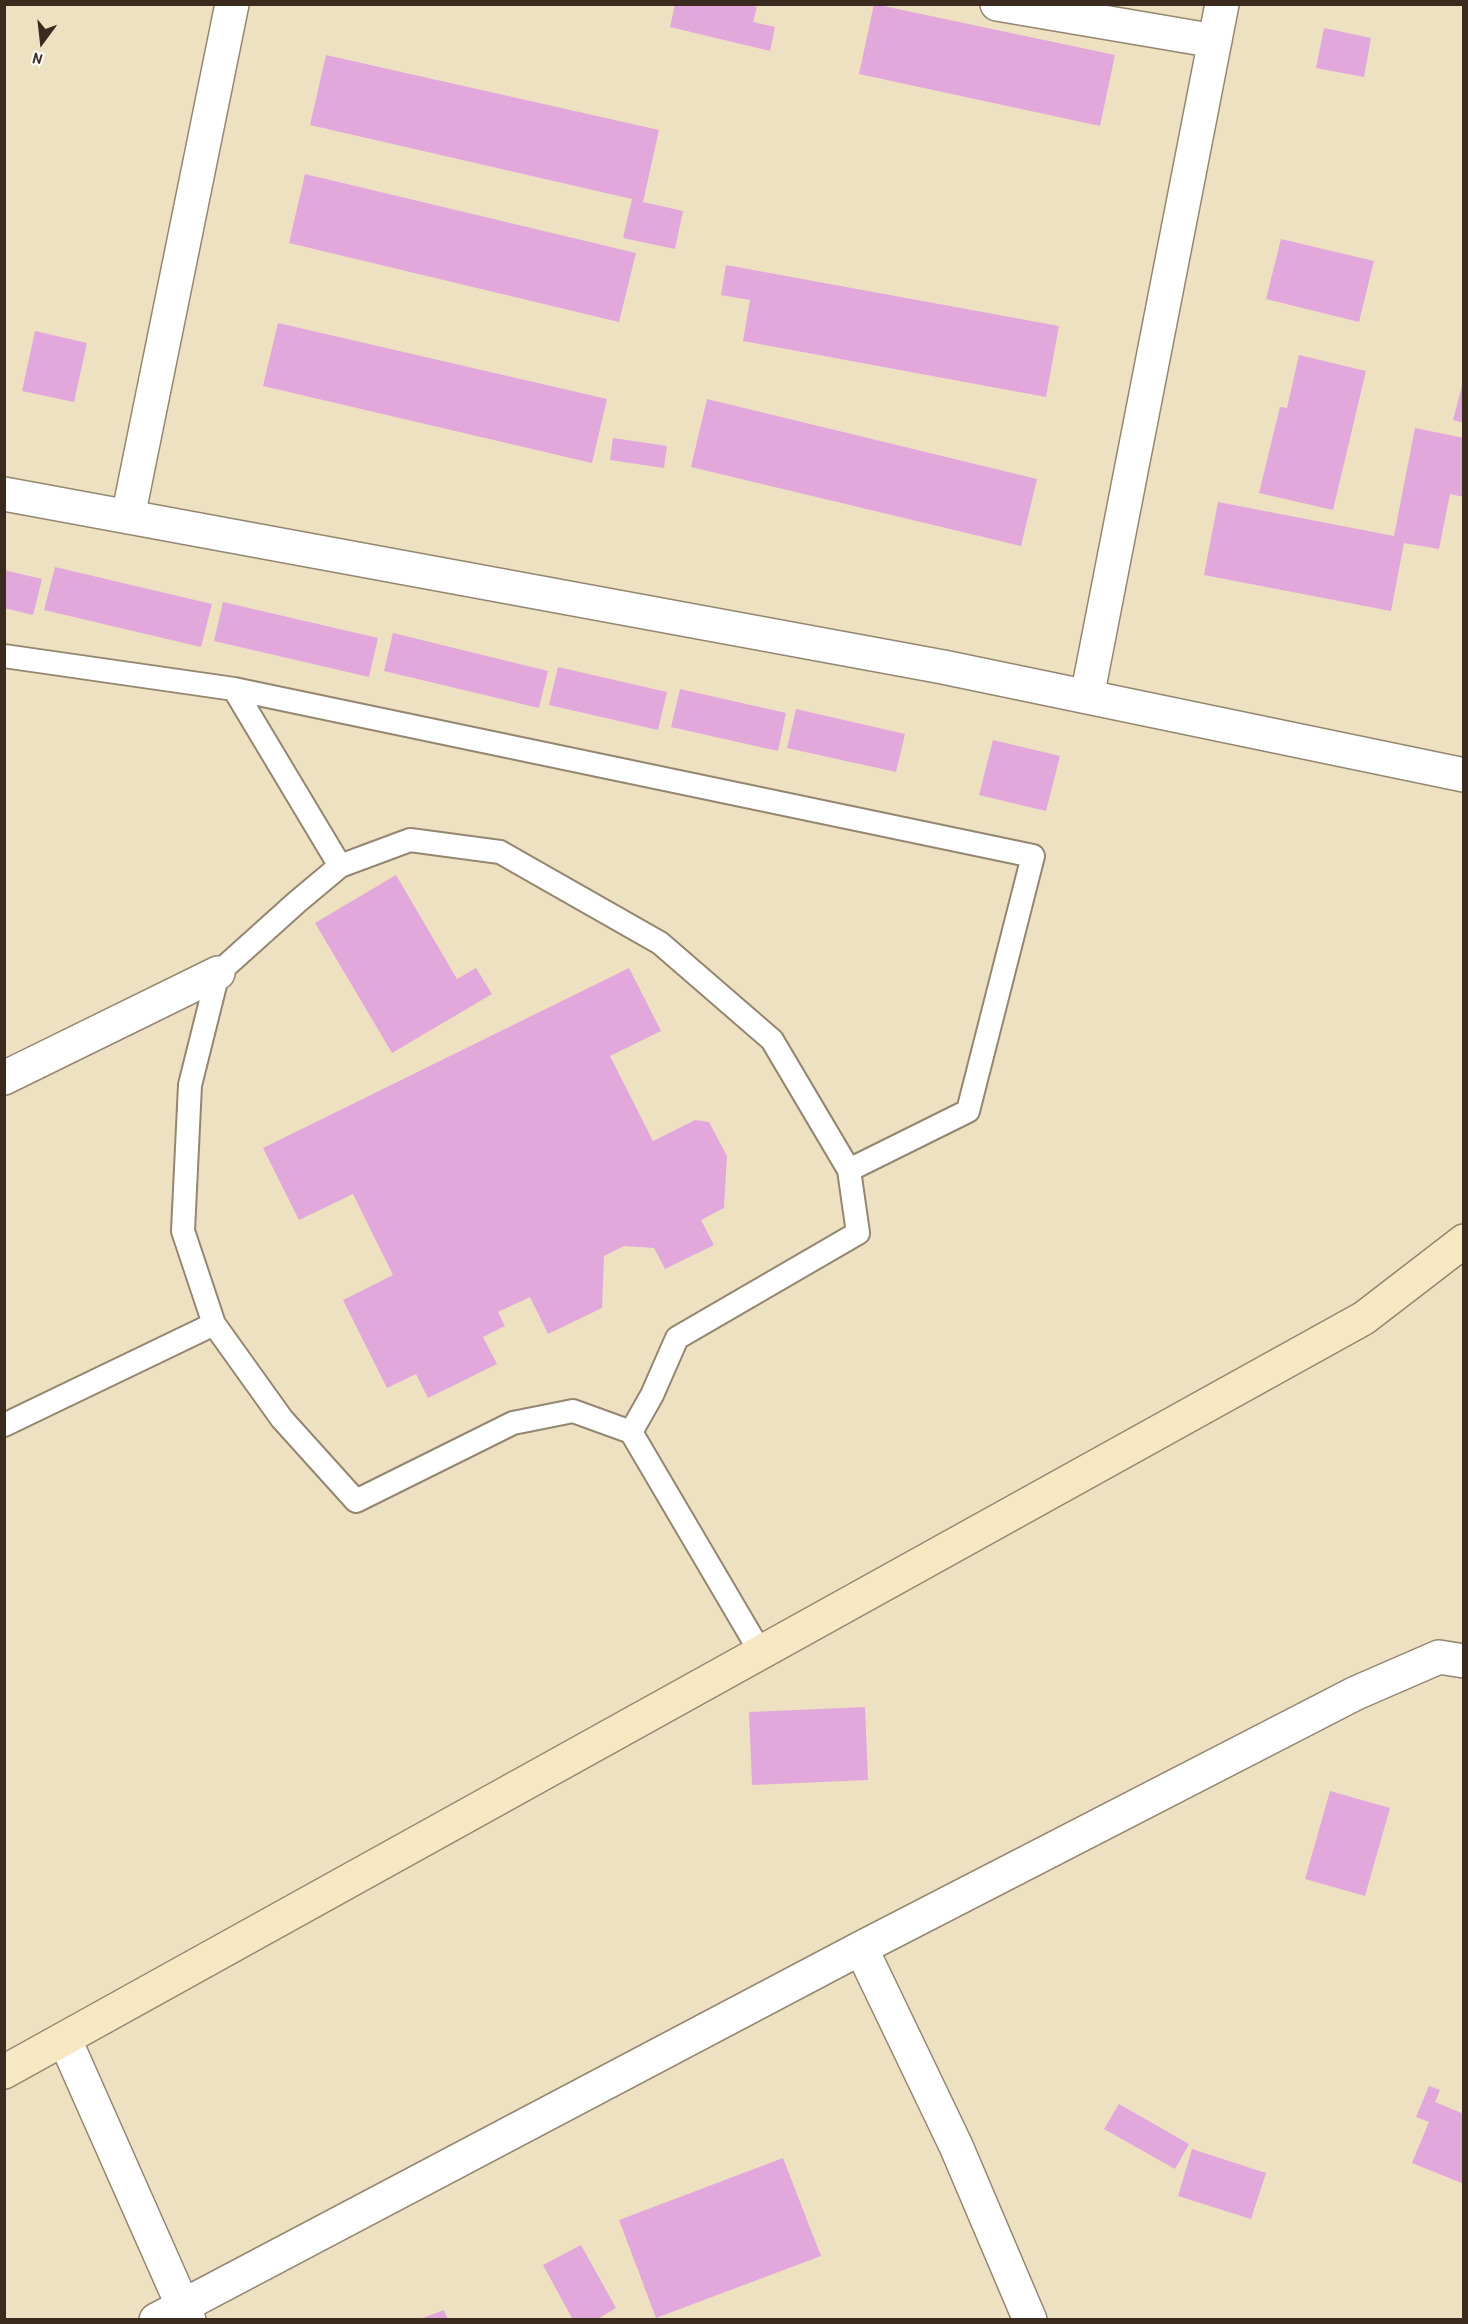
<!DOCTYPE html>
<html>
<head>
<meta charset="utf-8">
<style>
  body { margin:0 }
  #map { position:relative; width:1468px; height:2324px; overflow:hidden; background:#ede1c1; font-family:"Patrick Hand",sans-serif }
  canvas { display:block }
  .frame { position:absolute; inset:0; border:6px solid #3b2a1e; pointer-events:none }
  .north { position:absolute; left:12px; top:12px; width:60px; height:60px; -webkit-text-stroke:4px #fff; paint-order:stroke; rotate:195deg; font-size:16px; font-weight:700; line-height:24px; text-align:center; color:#3b2a1e }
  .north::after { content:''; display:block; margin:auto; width:21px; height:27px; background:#3b2a1e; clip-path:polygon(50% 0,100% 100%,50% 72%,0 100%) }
</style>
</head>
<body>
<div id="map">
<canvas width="1468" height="2324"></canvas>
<div class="frame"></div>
<div class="north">N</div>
</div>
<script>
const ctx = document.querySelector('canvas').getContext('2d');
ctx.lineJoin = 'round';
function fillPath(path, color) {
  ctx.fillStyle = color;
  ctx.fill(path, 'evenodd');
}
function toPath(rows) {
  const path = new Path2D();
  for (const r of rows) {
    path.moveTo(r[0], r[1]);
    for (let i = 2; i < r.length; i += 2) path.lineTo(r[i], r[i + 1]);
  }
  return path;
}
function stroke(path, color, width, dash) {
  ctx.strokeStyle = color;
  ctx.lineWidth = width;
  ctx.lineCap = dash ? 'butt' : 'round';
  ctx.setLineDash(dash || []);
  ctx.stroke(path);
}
const building = toPath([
  [675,4,745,4,757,7,753,22,775,27,770,51,670,27],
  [874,4,1115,55,1100,126,859,74],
  [1324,28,1371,38,1364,77,1316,68],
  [326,55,659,130,643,202,683,211,675,249,623,238,632,199,310,125],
  [305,174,636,253,619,322,289,243],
  [1281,239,1374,261,1359,322,1266,299],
  [726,265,1059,326,1046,397,743,341,750,300,721,295],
  [278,323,607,399,592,463,263,386],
  [35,331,87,343,74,402,22,391],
  [1299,355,1366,371,1333,510,1259,493,1280,407,1287,408],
  [1463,382,1464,382,1464,423,1453,420],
  [707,399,1037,479,1021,546,691,467],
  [1415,428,1464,438,1464,497,1450,494,1439,549,1404,543,1391,611,1204,575,1218,502,1394,536],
  [613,438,667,446,664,468,610,460],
  [55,567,212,604,201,647,44,610],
  [4,570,42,579,33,615,4,608],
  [223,602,378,638,369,677,214,641],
  [393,633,548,671,539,708,384,671],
  [558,667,667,692,658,730,549,705],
  [680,689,786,713,778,751,671,727],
  [796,709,905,734,896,772,787,748],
  [993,740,1060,756,1046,811,979,795],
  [396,875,457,979,476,968,492,994,392,1053,315,923],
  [629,968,661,1031,610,1056,653,1141,695,1120,709,1122,727,1156,724,1208,701,1220,714,1245,665,1269,654,1248,624,1246,604,1256,602,1308,548,1334,530,1297,498,1312,505,1326,483,1337,497,1364,428,1398,416,1374,387,1388,343,1300,393,1275,353,1194,299,1220,263,1148],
  [865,1707,868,1780,752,1785,749,1712],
  [1330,1791,1390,1808,1365,1896,1305,1879],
  [1429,2086,1440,2090,1435,2102,1464,2114,1464,2184,1412,2163,1429,2122,1416,2117],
  [1119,2104,1189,2144,1175,2169,1104,2129],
  [1192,2149,1266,2173,1251,2219,1178,2196],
  [783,2158,821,2256,656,2318,619,2220],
  [581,2245,616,2308,596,2320,573,2320,543,2265],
  [444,2310,448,2320,420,2320,420,2319]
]);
const lane = toPath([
  [4,656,234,689],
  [340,866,234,689,1033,856,968,1111,849,1170],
  [4,1425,214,1324],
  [631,1432,652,1395,677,1338,858,1233,849,1170,772,1040,660,943,500,852,410,840,340,866,297,902,218,973,190,1085,183,1231,214,1324,282,1419,356,1501,513,1423,573,1411,631,1432,761,1653]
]);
const street = toPath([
  [997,4,1215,41],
  [4,494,943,667,1464,775],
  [128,517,232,4],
  [1087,697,1222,4],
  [4,1078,218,973],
  [861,1948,956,2146,1030,2320],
  [65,2040,189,2320],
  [156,2320,861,1948,1356,1693,1439,1657,1464,1661]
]);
const secondary = toPath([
  [4,2072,1364,1318,1464,1241]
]);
fillPath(building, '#e2a8dc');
stroke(lane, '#948670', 26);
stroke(street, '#948670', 36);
stroke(secondary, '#948670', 36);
stroke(lane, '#fff', 22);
stroke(street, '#fff', 33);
stroke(secondary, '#f7e8c3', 33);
</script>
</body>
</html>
